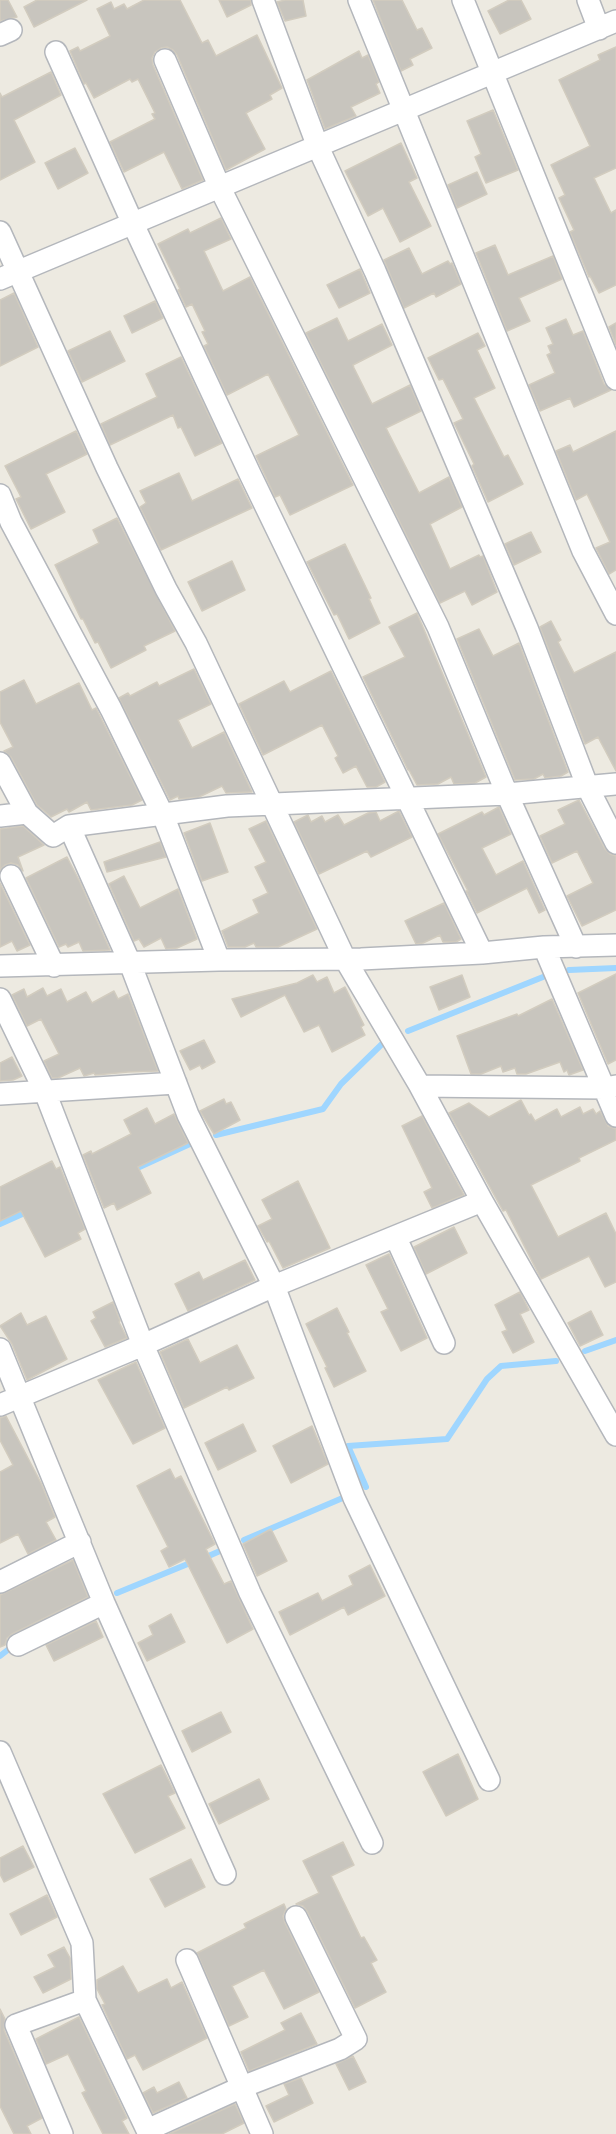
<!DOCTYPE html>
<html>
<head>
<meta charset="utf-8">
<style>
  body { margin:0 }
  canvas { display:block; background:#edeae1 }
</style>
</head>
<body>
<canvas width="616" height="2134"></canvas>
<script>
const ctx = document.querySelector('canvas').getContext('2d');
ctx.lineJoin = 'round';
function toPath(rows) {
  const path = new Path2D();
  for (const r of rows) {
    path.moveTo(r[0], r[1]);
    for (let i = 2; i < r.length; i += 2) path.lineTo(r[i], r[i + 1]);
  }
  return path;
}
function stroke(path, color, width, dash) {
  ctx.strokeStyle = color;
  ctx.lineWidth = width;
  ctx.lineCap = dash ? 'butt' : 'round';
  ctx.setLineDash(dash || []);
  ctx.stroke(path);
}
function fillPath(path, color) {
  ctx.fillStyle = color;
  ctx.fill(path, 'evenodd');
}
const stream = toPath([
  [569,970,616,968],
  [408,1031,543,977],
  [216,1135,323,1109,341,1084,382,1044],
  [133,1170,192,1143],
  [0,1224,29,1211],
  [585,1351,616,1340],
  [366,1487,348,1446,447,1439,487,1379,501,1366,556,1361],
  [244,1540,345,1497],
  [204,1558,220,1551],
  [117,1593,195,1561],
  [0,1656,14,1645]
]);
const building = toPath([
  [0,0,8,0,17,17,0,21,0,0],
  [37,0,87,0,34,27,24,7,37,0],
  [144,0,180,0,202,43,208,40,216,56,257,35,282,88,270,95,272,99,246,113,265,149,226,170,177,55,173,50,167,47,161,48,155,52,152,58,153,65,203,180,182,189,164,152,124,172,110,142,155,119,152,114,155,113,138,79,132,82,130,79,94,98,86,83,84,84,70,51,78,47,80,51,110,36,97,9,111,2,114,9,124,4,127,9,144,0],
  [219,0,251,0,251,5,227,17,219,0],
  [285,0,303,0,306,16,285,21,277,2,285,0],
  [373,0,402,0,417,30,422,28,432,48,410,59,413,65,401,71,373,0],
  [509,0,521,0,531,19,500,34,488,11,509,0],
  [616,47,616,168,594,178,611,213,616,210,616,285,599,293,590,276,589,277,570,232,574,230,559,198,565,195,551,165,590,146,559,80,600,60,598,55,616,47],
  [359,51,362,58,368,55,379,82,376,84,380,93,351,107,356,116,325,129,307,80,359,51],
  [51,72,61,95,14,120,35,162,0,180,0,93,2,97,51,72],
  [493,110,518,170,486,183,475,157,481,154,467,121,493,110],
  [401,143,417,178,409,182,431,226,400,242,383,208,368,216,345,171,401,143],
  [75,148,88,173,58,189,45,163,75,148],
  [477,172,487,194,457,208,448,185,477,172],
  [221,218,231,239,204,251,223,291,250,277,353,485,290,515,280,495,275,497,256,456,299,435,268,374,227,395,204,346,208,344,202,332,205,331,192,304,186,307,178,290,180,289,158,244,188,229,190,233,221,218],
  [495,245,508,275,553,256,562,279,519,298,530,321,507,331,476,253,495,245],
  [409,248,422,274,448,261,450,264,452,263,461,284,436,297,434,293,404,308,384,260,409,248],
  [360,269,370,293,339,308,327,285,360,269],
  [14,293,38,347,0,366,0,300,14,293],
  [155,301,163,318,132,333,124,316,155,301],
  [337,318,348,341,382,324,392,345,353,365,354,368,372,404,410,385,421,411,386,428,419,493,449,477,462,507,430,524,450,569,479,555,480,557,483,556,497,592,472,605,465,591,440,603,306,333,337,318],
  [566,319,573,335,583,331,604,384,611,390,574,407,570,398,540,411,529,385,555,373,547,355,551,353,548,346,553,344,546,328,566,319],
  [616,323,616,345,609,327,616,323],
  [110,331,125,361,82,382,68,351,110,331],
  [478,333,485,346,477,350,495,388,474,398,504,457,508,455,523,484,488,502,472,466,474,464,454,423,463,419,443,379,439,380,428,358,478,333],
  [181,357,222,443,195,456,181,427,178,428,173,415,110,445,101,424,157,397,146,374,181,357],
  [76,431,87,454,46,474,65,512,31,529,16,499,21,497,5,466,76,431],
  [616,431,616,570,609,574,596,548,610,542,587,494,576,500,556,451,570,445,573,452,616,431],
  [179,473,192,501,238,479,252,508,161,550,140,507,146,503,140,491,179,473],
  [117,518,175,631,144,646,146,650,111,668,98,642,95,643,83,619,81,619,55,565,99,543,93,530,117,518],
  [531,532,541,552,514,565,505,544,531,532],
  [345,544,371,598,369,599,380,623,349,639,337,614,334,615,307,562,345,544],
  [232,561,245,590,202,611,188,582,232,561],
  [417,613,486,777,475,783,454,784,451,777,438,784,417,785,409,770,408,770,363,677,405,657,389,627,417,613],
  [551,621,561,640,558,642,574,673,616,652,616,771,598,737,585,744,540,627,551,621],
  [479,629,493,656,519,643,568,772,561,776,545,778,543,774,534,779,515,780,457,639,479,629],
  [194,669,211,704,178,720,192,748,224,732,252,792,226,793,222,786,199,797,179,799,178,796,170,800,119,698,128,693,130,696,157,682,159,686,194,669],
  [331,671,385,782,376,787,367,787,356,766,343,773,335,758,338,756,322,725,263,755,239,704,284,681,290,692,331,671],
  [24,680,36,704,79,683,92,710,96,708,142,800,132,805,91,810,87,802,69,812,67,809,51,817,37,805,11,757,4,751,13,747,0,722,0,692,24,680],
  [579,800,605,849,610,854,616,856,616,910,582,926,567,896,593,883,577,851,552,863,540,836,565,824,558,810,579,800],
  [499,807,511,834,482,848,496,875,523,861,545,910,539,913,527,888,477,913,466,891,468,891,438,834,482,812,484,815,499,807],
  [399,811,412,837,371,857,367,851,319,874,294,822,308,815,311,822,322,816,325,822,338,815,344,825,368,813,376,812,380,821,399,811],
  [266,821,317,929,278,947,256,947,254,943,245,947,228,947,222,931,259,913,253,900,268,893,255,867,266,862,249,829,266,821],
  [210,823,228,872,202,881,184,833,210,823],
  [23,826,44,845,18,857,23,871,18,865,11,863,5,865,0,870,0,829,23,826],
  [160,842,166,857,107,872,104,862,160,842],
  [67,857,80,882,110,950,83,951,79,942,68,947,66,944,59,947,26,878,67,857],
  [124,876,140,908,178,889,197,939,177,948,166,949,161,938,144,947,139,939,134,941,109,884,124,876],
  [0,883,30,945,17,951,12,941,0,947,0,883],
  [444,903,461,939,456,942,443,942,440,935,423,943,416,944,405,921,444,903],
  [616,974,616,1060,608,1064,578,993,616,974],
  [313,975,317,982,327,977,334,993,345,987,364,1025,361,1027,365,1035,332,1052,319,1025,304,1032,285,995,241,1017,232,999,297,983,313,975],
  [462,975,470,997,439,1010,430,987,462,975],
  [43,988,47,996,61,989,67,1002,86,992,92,1003,114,991,118,999,128,994,158,1071,128,1072,95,1075,94,1073,84,1076,80,1068,58,1078,52,1078,44,1061,59,1054,41,1019,27,1026,12,995,24,989,27,997,43,988],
  [552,999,583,1070,569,1075,567,1070,564,1072,560,1062,526,1074,517,1074,515,1068,503,1072,501,1066,481,1074,471,1074,457,1036,517,1014,518,1016,552,999],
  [204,1040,215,1062,202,1069,200,1065,190,1070,180,1051,204,1040],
  [12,1057,22,1076,13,1080,0,1081,0,1063,12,1057],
  [224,1099,226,1104,231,1102,240,1120,214,1134,200,1111,224,1099],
  [521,1100,529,1115,531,1114,535,1121,557,1109,561,1117,580,1107,583,1114,593,1109,596,1114,600,1111,608,1126,616,1129,616,1140,579,1158,580,1161,531,1185,558,1237,606,1213,616,1234,616,1282,605,1287,589,1256,541,1279,506,1210,503,1211,449,1113,469,1103,489,1117,521,1100],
  [147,1108,155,1124,174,1114,188,1143,138,1167,151,1193,117,1210,114,1203,104,1208,83,1155,91,1151,92,1154,131,1134,124,1120,147,1108],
  [422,1116,464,1195,432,1208,424,1192,432,1188,402,1126,422,1116],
  [52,1161,56,1169,60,1167,85,1229,78,1233,81,1239,45,1257,21,1211,0,1221,0,1187,52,1161],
  [298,1181,330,1248,283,1268,269,1241,267,1242,258,1226,272,1219,262,1200,298,1181],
  [454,1227,467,1253,426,1274,414,1247,454,1227],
  [389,1254,427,1338,401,1351,381,1312,388,1309,366,1265,389,1254],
  [245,1260,255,1280,188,1311,175,1284,199,1272,203,1280,245,1260],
  [520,1292,529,1310,520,1314,534,1342,513,1353,502,1332,507,1330,495,1305,520,1292],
  [113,1302,120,1321,119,1322,127,1338,105,1347,91,1321,96,1318,93,1312,113,1302],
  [337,1308,349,1332,347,1333,366,1371,334,1387,325,1368,327,1367,306,1324,337,1308],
  [591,1311,603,1335,580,1346,568,1323,591,1311],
  [21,1313,27,1325,46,1316,67,1359,27,1380,12,1344,0,1326,21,1313],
  [188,1339,200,1363,237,1345,254,1378,229,1390,227,1387,184,1408,160,1352,188,1339],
  [136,1362,165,1428,133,1444,98,1380,136,1362],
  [6,1416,41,1483,55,1517,46,1522,56,1540,28,1554,18,1534,0,1543,0,1472,13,1465,0,1440,0,1418,6,1416],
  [243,1424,256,1451,218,1470,205,1443,243,1424],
  [312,1426,328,1464,291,1483,273,1446,312,1426],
  [170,1469,175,1479,181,1476,215,1544,206,1549,224,1584,231,1581,253,1629,227,1643,185,1559,169,1567,161,1551,168,1547,137,1486,170,1469],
  [271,1529,287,1561,257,1576,243,1544,271,1529],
  [73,1560,88,1597,12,1634,7,1638,5,1645,0,1647,0,1595,73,1560],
  [370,1565,385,1596,348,1615,344,1607,290,1635,279,1612,318,1593,322,1601,353,1585,349,1576,370,1565],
  [171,1614,185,1642,147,1661,138,1643,153,1635,149,1626,171,1614],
  [96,1621,103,1637,54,1661,46,1645,96,1621],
  [221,1712,231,1732,192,1752,182,1731,221,1712],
  [458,1754,478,1799,446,1816,423,1772,458,1754],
  [161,1765,175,1793,168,1796,185,1828,135,1853,103,1794,161,1765],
  [259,1779,269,1799,219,1824,209,1804,259,1779],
  [343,1842,354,1865,331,1876,361,1938,364,1937,377,1960,371,1963,386,1992,355,2008,307,1911,303,1906,296,1904,319,1893,303,1861,343,1842],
  [23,1846,34,1867,4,1882,0,1874,0,1858,23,1846],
  [191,1859,205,1887,165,1907,150,1879,191,1859],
  [47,1895,57,1917,21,1935,10,1914,47,1895],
  [284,1904,286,1909,283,1916,285,1923,319,1992,284,2009,264,1970,232,1986,248,2017,229,2026,197,1953,246,1928,244,1924,284,1904],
  [64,1947,70,1958,71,1979,43,1993,34,1977,55,1967,48,1955,64,1947],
  [123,1966,138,1993,167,1979,171,1988,182,1982,207,2038,143,2070,135,2055,127,2059,102,2005,105,2004,97,1989,97,1980,123,1966],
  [0,2009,5,2019,4,2030,42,2118,27,2126,31,2134,14,2134,0,2106,0,2009],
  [301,2013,317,2044,249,2071,241,2052,285,2030,281,2023,301,2013],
  [79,2017,127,2118,122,2121,129,2134,103,2134,82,2093,86,2091,68,2054,46,2064,36,2039,79,2017],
  [353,2056,366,2082,349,2090,336,2064,353,2056],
  [301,2078,313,2103,274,2122,266,2106,289,2095,284,2084,301,2078],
  [179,2082,187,2098,153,2113,143,2093,154,2087,157,2093,179,2082],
  [235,2104,244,2123,222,2134,169,2134,235,2104]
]);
const minor = toPath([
  [263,0,318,147,375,271,527,628,588,788,616,843],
  [359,0,583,551,616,614],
  [463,0,616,379],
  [588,0,599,29],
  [0,35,11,30],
  [56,52,133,224,251,476,482,953],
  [165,60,220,188,438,627,507,794,576,947],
  [0,232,107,468,166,589,196,643,345,959,420,1086,482,1201],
  [0,279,616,21],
  [0,495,11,522,111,709,163,815,219,960],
  [0,763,27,813,53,836,69,826,227,806,507,794,616,784],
  [0,816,27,813],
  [69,826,130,963,188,1115,274,1286,354,1498,489,1780],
  [11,876,54,966],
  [544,947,616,1116],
  [0,966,219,960,361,959,482,953,544,947,616,945],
  [0,999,45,1092,143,1345,250,1593,372,1843],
  [420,1086,604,1088,616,1086],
  [0,1094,176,1083],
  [396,1238,444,1343],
  [0,1349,104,1603,225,1874],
  [0,1405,143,1345,274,1286,482,1201,616,1435],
  [0,1582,80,1542],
  [18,1645,104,1603],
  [0,1752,82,1943,85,2000,149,2134],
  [187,1960,262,2134],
  [147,2130,242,2087,340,2049,356,2039,296,1917],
  [62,2134,16,2025,85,2000]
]);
stroke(stream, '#9fd6ff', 6);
fillPath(building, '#c8c5be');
stroke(building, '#d2ccbf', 1.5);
stroke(minor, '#b4b7bc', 24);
stroke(minor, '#fff', 21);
</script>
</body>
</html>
